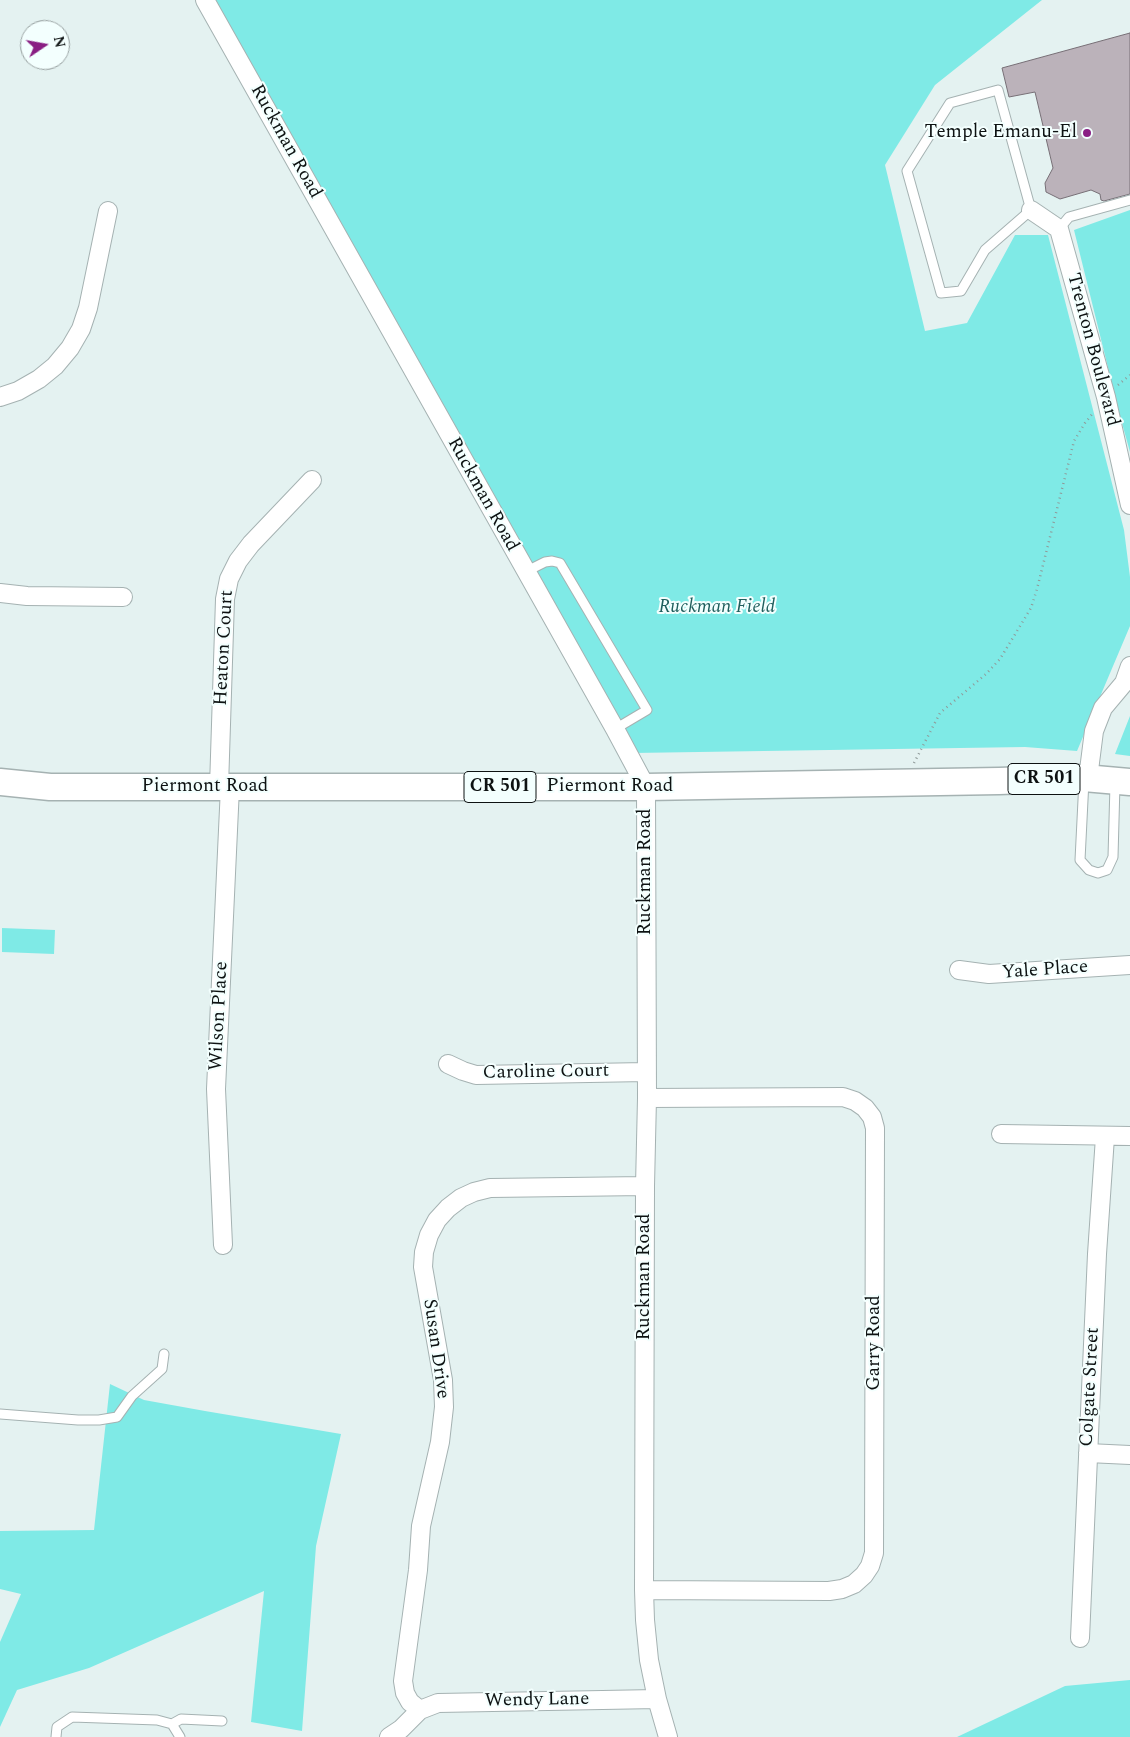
<!DOCTYPE html>
<html>
<head>
<meta charset="utf-8">
<style>
  body { margin:0 }
  #map { position:relative; width:1130px; height:1737px; overflow:hidden; background:#e4f2f1; font-family:Spectral,serif }
  canvas { display:block }
  .north { position:absolute; left:20px; top:20px; width:50px; height:50px; box-sizing:border-box; background:#f3fffe; border:1px solid #97a0a0; border-radius:50%; rotate:78deg; font-size:14px; font-weight:700; line-height:20px; text-align:center; color:#0d1212 }
  .north::after { content:''; display:block; margin:auto; width:18px; height:22px; background:#891e83; clip-path:polygon(50% 0,100% 100%,50% 72%,0 100%) }
</style>
</head>
<body>
<div id="map">
<canvas width="1130" height="1737"></canvas>
<div class="north">N</div>
</div>
<script>
const ctx = document.querySelector('canvas').getContext('2d');
ctx.lineJoin = 'round';
function fillPath(path, color) {
  ctx.fillStyle = color;
  ctx.fill(path, 'evenodd');
}
function toPath(rows) {
  const path = new Path2D();
  for (const r of rows) {
    path.moveTo(r[0], r[1]);
    for (let i = 2; i < r.length; i += 2) path.lineTo(r[i], r[i + 1]);
  }
  return path;
}
function stroke(path, color, width, dash) {
  ctx.strokeStyle = color;
  ctx.lineWidth = width;
  ctx.lineCap = dash ? 'butt' : 'round';
  ctx.setLineDash(dash || []);
  ctx.stroke(path);
}
function write(font, color, halo, rows, align = 'center') {
  ctx.font = font + ' Spectral,serif';
  ctx.lineWidth = 4;
  ctx.setLineDash([]);
  ctx.textBaseline = 'middle';
  ctx.strokeStyle = halo;
  ctx.fillStyle = color;
  for (const [text, x, y, turn = 0] of rows) {
    ctx.save();
    ctx.translate(x, y);
    ctx.rotate((+turn || 0) * Math.PI / 180);
    ctx.textAlign = isNaN(turn) ? turn : align;
    if (halo) ctx.strokeText(text, 0, 0);
    ctx.fillText(text, 0, 0);
    ctx.restore();
  }
}
const green = toPath([
  [202,0,1042,0,935,85,885,165,925,331,967,323,1015,235,1048,235,1124,530,1130,577,1130,626,1077,751,1025,747,633,753],
  [1130,210,1130,452,1120,416,1074,230],
  [1130,716,1130,756,1115,754],
  [2,928,55,930,54,954,2,952],
  [110,1384,144,1400,205,1411,341,1434,316,1546,302,1731,251,1722,264,1591,89,1668,17,1690,0,1727,0,1642,21,1594,0,1589,0,1531,94,1530],
  [1130,1680,1130,1737,957,1737,1065,1686]
]);
const building = toPath([
  [1130,33,1130,194,1104,201,1101,200,1100,194,1091,190,1060,199,1046,192,1045,183,1053,168,1035,92,1009,97,1002,68,1130,33]
]);
const path = toPath([
  [1118,385,1130,375],
  [914,763,940,713,986,674,1000,659,1031,608,1037,589,1074,441,1085,423,1093,413]
]);
const lane = toPath([
  [998,90,1031,210,985,250,961,291,941,293,907,171,950,103,998,90],
  [1059,229,1069,217,1130,200],
  [525,572,545,562,552,561,560,563,647,710,615,729],
  [1084,780,1080,860,1089,870,1098,873,1107,870,1113,857,1115,784],
  [0,1414,78,1420,99,1420,117,1417,132,1396,162,1369,164,1354],
  [172,1724,181,1719,222,1721],
  [56,1737,57,1727,72,1717,157,1720,172,1724,180,1737]
]);
const street = toPath([
  [205,0,615,729,646,787,647,1098,645,1186,644,1590,645,1620,649,1660,657,1699,668,1737],
  [1031,210,1059,229,1106,397,1130,505],
  [0,397,18,391,39,379,55,366,70,348,81,329,88,308,108,211],
  [0,593,27,596,123,597],
  [1088,778,1094,731,1103,708,1124,683,1130,666],
  [219,787,225,599,229,579,238,561,251,544,312,480],
  [959,970,989,974,1130,965],
  [448,1064,463,1071,476,1075,646,1072],
  [1001,1134,1130,1136],
  [223,1245,216,1089,230,787],
  [1088,1453,1130,1455],
  [644,1590,829,1591,842,1589,854,1584,864,1575,870,1566,874,1553,875,1128,872,1117,865,1108,855,1101,843,1097,647,1098],
  [1080,1638,1097,1254,1105,1137],
  [420,1710,410,1702,405,1693,403,1681,418,1570,421,1526,440,1442,444,1407,443,1380,423,1267,424,1252,429,1235,437,1220,448,1208,461,1198,474,1192,490,1188,645,1186],
  [389,1737,401,1729,420,1710,438,1703,657,1699]
]);
const primary = toPath([
  [0,782,50,787,646,787,999,781,1084,778,1130,782]
]);
const markers = [
  [1087,133,5,"#891e83"]
];
const shields = [
  [1044,779,72],
  [500,787,72]
];
const shieldNames = [
  ["CR 501",1044,779],
  ["CR 501",500,787]
];
const poiNames = [
  ["Temple Emanu-El",1077,133]
];
const streetNames = [
  ["Ruckman Road",285,142,61],
  ["Trenton Boulevard",1092,350,75],
  ["Ruckman Road",482,495,61],
  ["Heaton Court",225,648,-87],
  ["Piermont Road",205,787],
  ["Piermont Road",610,787],
  ["Ruckman Road",646,872,-90],
  ["Yale Place",1045,971,-4],
  ["Wilson Place",220,1016,-87],
  ["Caroline Court",546,1073,-1],
  ["Ruckman Road",645,1277,-90],
  ["Garry Road",875,1343,-90],
  ["Susan Drive",435,1349,82],
  ["Colgate Street",1091,1387,-87],
  ["Wendy Lane",537,1701,-1]
];
const parkNames = [
  ["Ruckman Field",717,608]
];
fillPath(green, '#7feae6');
fillPath(building, '#bbb2ba');
stroke(building, '#776f76', 1);
stroke(lane, '#a5b2b2', 11);
stroke(street, '#a5b2b2', 20);
stroke(primary, '#a5b2b2', 29);
stroke(path, '#8f9a99', 2.5, [1, 4]);
stroke(lane, '#fff', 9);
stroke(street, '#fff', 18);
stroke(primary, '#fff', 26);
for (const [x, y, r, color] of markers) {
  const dot = new Path2D();
  dot.arc(x, y, r, 0, 2 * Math.PI);
  ctx.fillStyle = color;
  ctx.fill(dot);
  stroke(dot, '#f3fffe', 2);
}
for (const [x, y, w] of shields) {
  const box = new Path2D();
  box.roundRect(x - w / 2, y - 15.5, w, 31, 4);
  ctx.fillStyle = '#f3fffe';
  ctx.fill(box);
  stroke(box, '#0d1212', 1);
}
write('bold 18px', '#0d1212', null, shieldNames);
write('19px', '#0d1212', '#f3fffe', poiNames, 'right');
write('19px', '#0d1212', '#f3fffe', streetNames);
write('italic 19px', '#1f5f5d', '#f3fffe', parkNames);
</script>
</body>
</html>
